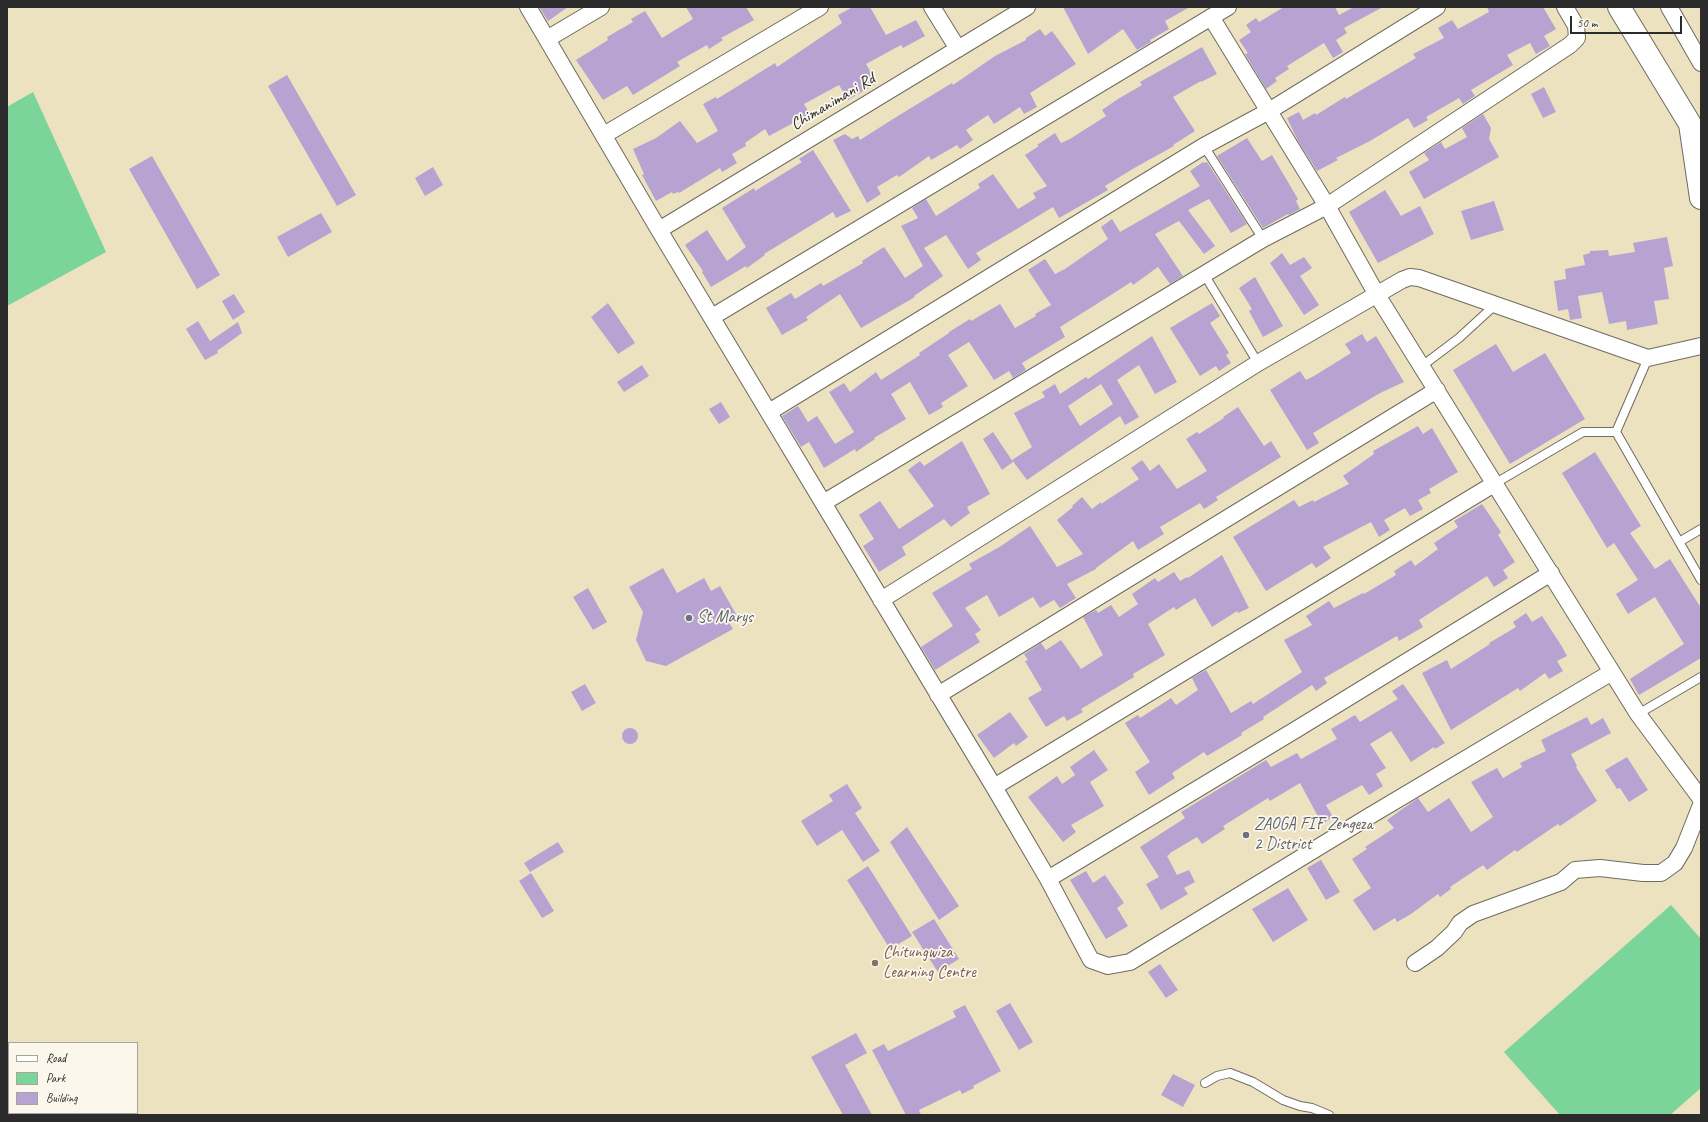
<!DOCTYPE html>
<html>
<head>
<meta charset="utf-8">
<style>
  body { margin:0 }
  #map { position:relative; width:1708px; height:1122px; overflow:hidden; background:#ece2c0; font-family:Caveat,sans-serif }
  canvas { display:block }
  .frame { position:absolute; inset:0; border:8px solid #2b2b2b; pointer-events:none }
  .legend { position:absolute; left:8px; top:1042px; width:130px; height:72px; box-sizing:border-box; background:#fbf7ec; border:1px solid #a8a59f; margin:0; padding:5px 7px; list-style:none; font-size:12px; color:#2b2b2b }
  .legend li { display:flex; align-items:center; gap:8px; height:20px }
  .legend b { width:20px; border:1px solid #a8a59f }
  .scale { position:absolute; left:1570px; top:16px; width:112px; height:18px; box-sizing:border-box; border:2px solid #2b2b2b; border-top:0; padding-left:5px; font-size:12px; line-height:14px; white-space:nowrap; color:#2b2b2b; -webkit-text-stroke:3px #fbf7ec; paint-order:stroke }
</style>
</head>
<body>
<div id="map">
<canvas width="1708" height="1122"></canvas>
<div class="frame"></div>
<ul class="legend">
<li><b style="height:5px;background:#fff"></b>Road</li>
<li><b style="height:11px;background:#7bd499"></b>Park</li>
<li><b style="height:11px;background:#b6a3d1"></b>Building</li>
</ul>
<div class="scale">50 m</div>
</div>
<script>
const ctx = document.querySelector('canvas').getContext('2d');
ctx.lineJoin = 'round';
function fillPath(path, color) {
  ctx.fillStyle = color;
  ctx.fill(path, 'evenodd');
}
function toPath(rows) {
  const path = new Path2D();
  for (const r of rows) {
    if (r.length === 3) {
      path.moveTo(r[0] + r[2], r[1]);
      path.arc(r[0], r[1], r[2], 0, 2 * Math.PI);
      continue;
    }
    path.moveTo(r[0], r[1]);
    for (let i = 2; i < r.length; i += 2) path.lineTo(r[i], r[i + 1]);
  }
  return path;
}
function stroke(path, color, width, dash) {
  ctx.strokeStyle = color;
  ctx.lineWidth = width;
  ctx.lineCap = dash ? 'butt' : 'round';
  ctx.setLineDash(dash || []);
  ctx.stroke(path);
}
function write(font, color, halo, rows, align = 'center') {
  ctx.font = font + ' Caveat,sans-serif';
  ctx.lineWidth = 3.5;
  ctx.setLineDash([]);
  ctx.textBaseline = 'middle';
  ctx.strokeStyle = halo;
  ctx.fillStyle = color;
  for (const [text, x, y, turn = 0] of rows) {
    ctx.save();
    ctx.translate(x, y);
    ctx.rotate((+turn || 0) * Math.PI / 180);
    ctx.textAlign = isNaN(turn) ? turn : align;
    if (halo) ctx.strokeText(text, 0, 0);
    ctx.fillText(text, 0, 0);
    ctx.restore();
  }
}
const green = toPath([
  [33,92,106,252,7,306,7,107],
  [1671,905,1701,939,1701,1088,1670,1115,1560,1115,1504,1052]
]);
const building = toPath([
  [539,7,568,7,548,21],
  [686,7,746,7,754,20,721,38,723,40,709,49,707,45,677,62,680,66,633,95,627,86,603,100,576,60,608,40,607,37,633,22,631,19,645,11,662,38,693,19],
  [853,7,870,7,886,35,916,20,925,36,903,48,901,45,866,64,877,83,848,100,839,85,804,104,810,114,769,136,765,129,745,143,746,146,732,154,737,163,722,172,720,168,679,193,678,192,673,194,672,192,656,201,642,175,644,174,633,149,656,138,680,121,697,143,718,131,703,104,716,97,717,99,775,63,777,67,842,23,838,15],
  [1063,7,1190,7,1165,21,1169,29,1150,40,1151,42,1137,50,1123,29,1088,54],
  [1284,7,1335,7,1339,15,1354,7,1383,7,1344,28,1347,33,1336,40,1343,52,1333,58,1324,43,1287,66,1289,69,1275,78,1277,81,1266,89,1245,54,1248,53,1239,40,1251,32,1246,25,1256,18,1259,22],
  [1487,7,1543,7,1556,29,1544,36,1550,46,1536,54,1530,43,1507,55,1513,65,1471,90,1475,96,1463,104,1459,98,1426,117,1428,120,1414,128,1408,118,1370,141,1336,158,1338,160,1317,171,1298,141,1287,118,1299,112,1303,120,1315,113,1316,115,1345,97,1346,99,1416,58,1413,54,1444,38,1438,28,1452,20,1458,29,1489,12],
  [1040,29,1045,36,1052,31,1076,64,1030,93,1037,107,1024,114,1020,107,994,124,988,115,966,130,973,140,960,149,957,145,931,160,929,156,899,177,897,175,877,187,881,194,867,203,833,140,845,134,852,139,858,136,860,140,893,119,952,83,953,85,995,56,1026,40,1026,38],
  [1202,47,1217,74,1201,82,1201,81,1173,97,1195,131,1173,145,1174,146,1136,167,1105,186,1108,190,1059,218,1053,207,1015,230,976,253,981,260,968,269,946,235,924,248,943,276,914,296,915,297,861,328,840,294,806,317,808,320,782,335,766,308,791,293,795,299,821,283,823,286,863,263,862,261,884,247,905,278,923,266,901,226,918,218,912,208,926,199,936,216,980,188,978,184,993,174,1018,209,1036,198,1033,193,1047,186,1025,155,1039,146,1037,145,1055,133,1061,143,1070,139,1106,116,1102,110,1118,99,1142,85,1140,82],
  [287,75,356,195,337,206,268,86],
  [1544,87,1556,112,1543,118,1531,94],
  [1483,114,1491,128,1489,139,1499,157,1424,199,1409,172,1429,160,1424,153,1441,142,1445,149,1467,137,1462,128],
  [1247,138,1262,161,1272,155,1298,199,1296,201,1300,209,1289,215,1288,214,1263,228,1217,156],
  [813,150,851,211,836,218,833,212,764,254,765,255,747,268,746,266,711,287,702,272,703,271,685,245,707,230,727,261,746,247,722,208,754,188,755,191,802,162,799,159],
  [152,156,220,275,197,289,129,169],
  [1203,162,1204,163,1207,162,1247,224,1231,233,1209,199,1188,210,1215,246,1204,254,1179,221,1155,234,1183,276,1170,284,1158,267,1133,285,1131,282,1111,295,1060,327,1065,337,1022,363,1026,370,1013,378,1009,371,994,380,969,342,948,355,968,386,941,403,943,407,929,415,910,382,891,394,906,419,874,438,875,439,856,452,855,449,824,468,809,442,801,447,782,416,798,406,808,422,817,416,835,444,854,432,829,392,844,383,850,392,876,372,881,380,920,355,919,353,949,333,949,332,970,319,971,321,1000,304,1015,328,1036,316,1035,314,1051,305,1028,270,1045,259,1055,274,1065,269,1108,239,1101,227,1112,219,1120,232,1200,186,1190,171],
  [433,167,443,185,425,196,415,178],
  [1385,190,1401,216,1420,206,1434,234,1378,263,1349,212],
  [1494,201,1504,230,1471,240,1461,211],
  [321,213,332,232,288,257,277,237],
  [1667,237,1673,266,1664,268,1669,299,1654,301,1658,324,1627,330,1626,321,1609,324,1602,292,1578,296,1582,318,1570,320,1568,309,1558,311,1554,281,1566,279,1565,269,1585,265,1583,255,1590,253,1590,251,1608,250,1609,256,1635,252,1633,243],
  [1282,253,1290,265,1304,257,1312,268,1300,276,1319,305,1304,315,1270,263],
  [1255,277,1283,326,1263,337,1249,311,1252,309,1239,288],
  [234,294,245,312,233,320,222,301],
  [608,303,635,343,618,354,591,317],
  [1212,303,1220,316,1210,323,1229,353,1226,355,1231,363,1219,371,1216,366,1200,376,1170,328],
  [198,321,210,341,238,322,242,333,217,351,218,353,205,360,186,329],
  [1362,334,1367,342,1376,336,1404,382,1380,393,1313,433,1319,443,1307,450,1270,390,1300,371,1306,380,1314,376,1351,353,1345,344],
  [1152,336,1177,382,1155,394,1139,365,1117,380,1139,417,1125,425,1120,416,1027,480,1012,460,1032,447,1014,413,1045,397,1042,392,1055,384,1060,394,1086,377,1088,379],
  [1101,384,1113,404,1080,426,1068,406],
  [1496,344,1513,372,1545,353,1585,419,1510,464,1453,370],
  [642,365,649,376,624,392,617,382],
  [721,402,730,417,719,424,709,409],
  [1238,407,1264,446,1271,441,1281,457,1216,497,1218,500,1204,509,1200,503,1160,527,1164,534,1138,550,1133,541,1096,568,1096,569,1067,584,1076,598,1060,608,1054,600,1040,608,1033,597,999,617,987,595,965,608,981,630,975,634,980,642,935,670,921,647,953,626,932,593,972,569,969,564,1001,546,1030,526,1057,567,1083,554,1057,520,1073,507,1072,506,1082,497,1092,509,1101,502,1101,504,1139,479,1131,468,1142,460,1150,471,1159,464,1177,489,1207,471,1186,439,1197,432,1199,434,1224,418,1223,417],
  [1418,426,1423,434,1432,428,1458,472,1429,489,1431,493,1418,500,1423,509,1410,516,1405,508,1384,520,1390,530,1379,537,1371,522,1323,547,1331,558,1316,568,1312,563,1266,591,1233,537,1294,500,1299,507,1313,500,1314,502,1349,484,1343,476,1374,454,1373,451],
  [993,432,1013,462,1002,470,983,439],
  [962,441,990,494,967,507,970,513,951,527,944,519,902,547,906,555,879,572,863,546,874,539,859,515,880,501,899,529,934,506,908,470,920,461,924,466],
  [1595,452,1641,526,1630,533,1655,569,1670,559,1701,608,1701,658,1639,695,1630,679,1684,644,1655,597,1628,614,1616,594,1638,580,1614,543,1607,548,1562,473],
  [1482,504,1501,532,1498,535,1515,562,1503,570,1508,578,1494,587,1487,576,1419,620,1423,627,1399,641,1397,636,1324,678,1327,683,1316,691,1312,685,1263,717,1264,719,1241,733,1242,735,1207,756,1204,752,1172,773,1175,778,1149,795,1135,772,1150,762,1125,723,1138,715,1140,718,1171,698,1176,705,1198,690,1192,678,1206,670,1231,713,1251,701,1253,704,1302,672,1284,640,1312,625,1306,616,1329,601,1334,608,1363,593,1364,594,1396,575,1394,571,1411,560,1415,566,1438,549,1434,543,1458,527,1454,521],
  [1222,555,1249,608,1238,613,1237,611,1212,627,1195,598,1176,610,1174,607,1148,624,1165,655,1133,674,1134,677,1081,709,1083,712,1067,721,1064,716,1046,727,1028,698,1042,690,1025,661,1028,660,1024,654,1041,643,1046,650,1061,640,1081,669,1103,655,1083,617,1096,610,1098,613,1111,605,1119,617,1138,604,1132,594,1155,578,1158,582,1174,572,1180,581,1187,577,1188,578],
  [663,568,677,593,704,578,711,591,720,586,737,616,728,621,733,629,666,666,646,661,636,640,643,612,629,587],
  [588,588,607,622,593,630,573,597],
  [1526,613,1532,622,1542,616,1561,645,1567,656,1557,661,1563,671,1549,679,1545,673,1520,691,1518,688,1451,730,1422,673,1447,660,1451,669,1490,644,1489,643,1516,627,1513,622],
  [585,684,596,703,582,711,571,692],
  [1403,684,1445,743,1435,749,1434,747,1411,762,1391,731,1370,744,1386,768,1376,774,1383,786,1369,795,1362,785,1326,805,1333,817,1322,824,1300,783,1270,801,1268,798,1223,826,1225,829,1202,844,1197,837,1170,853,1170,854,1167,856,1177,875,1189,870,1195,882,1184,888,1188,894,1161,910,1146,884,1159,877,1140,847,1185,818,1181,812,1266,760,1271,767,1297,753,1301,759,1337,739,1331,729,1355,715,1360,722,1398,699,1392,691],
  [1010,712,1028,737,1016,746,1014,743,994,758,977,735],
  [1587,717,1591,725,1603,718,1611,733,1571,754,1577,766,1576,767,1597,801,1560,826,1558,824,1517,852,1515,850,1487,870,1483,865,1450,887,1451,889,1440,897,1438,894,1411,914,1397,922,1395,918,1374,931,1353,900,1371,888,1352,859,1367,849,1365,847,1394,828,1387,820,1418,798,1428,812,1449,798,1471,832,1493,817,1471,782,1497,768,1503,778,1522,767,1520,763,1546,751,1541,740],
  [630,736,8],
  [1094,750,1108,770,1090,782,1104,806,1071,825,1076,832,1063,842,1028,797,1057,776,1062,784,1075,775,1070,767],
  [1627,757,1648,790,1629,802,1620,788,1617,789,1605,770],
  [847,784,862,808,855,813,880,851,863,862,842,830,817,846,801,821,833,801,829,795],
  [907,827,959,906,939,920,890,842],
  [558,842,564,852,530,872,524,863],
  [1321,860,1340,892,1326,900,1307,868],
  [868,866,912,936,890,949,847,880],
  [1086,871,1093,883,1105,875,1124,903,1117,908,1128,926,1106,939,1070,880],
  [531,873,554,911,542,918,519,881],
  [1288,888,1308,920,1273,942,1252,909],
  [934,919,959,959,938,972,912,932],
  [1160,964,1178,990,1166,998,1148,972],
  [1010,1003,1033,1042,1019,1050,996,1011],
  [965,1005,1001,1071,973,1086,974,1088,962,1094,960,1090,919,1110,921,1115,906,1115,872,1050,884,1044,888,1051,956,1017,953,1011],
  [856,1033,867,1053,845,1065,872,1115,843,1115,811,1057],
  [1173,1074,1195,1085,1183,1107,1161,1095]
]);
const lane = toPath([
  [1204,146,1263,239],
  [1204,274,1258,363],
  [1648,358,1616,432,1701,580],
  [1422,366,1459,338,1495,305],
  [1494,484,1583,432,1616,432],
  [1679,542,1701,529],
  [1638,714,1701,677],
  [1205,1083,1217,1076,1230,1073,1253,1082,1283,1100,1300,1106,1312,1108,1329,1115]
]);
const street = toPath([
  [528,7,659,230,994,787,1048,879,1091,960,1108,966,1130,962,1368,817,1612,672],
  [932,7,958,49],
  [1669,7,1701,63],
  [1211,17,1327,206,1377,295,1638,714,1701,799],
  [547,39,601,7],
  [604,135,820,7],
  [659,230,1027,7],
  [712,317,1228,7],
  [769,412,1204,146,1269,111,1437,7],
  [823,503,1263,239,1327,206,1570,45,1577,38,1576,26,1565,7],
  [881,600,1258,363,1402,280,1410,277,1419,278,1648,358,1701,346],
  [938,695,1437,390],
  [994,787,1494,484],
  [1048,879,1297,729,1551,573],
  [1415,963,1437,948,1454,932,1460,923,1473,914,1561,882,1575,870,1600,868,1643,873,1661,873,1675,863,1684,848,1701,805]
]);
const secondary = toPath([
  [1619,7,1690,124,1701,198]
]);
const markers = [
  [689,618,4,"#6b7280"],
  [1246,835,4,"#6b7280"],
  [875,963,4,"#8d6e63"]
];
const streetNames = [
  ["Chimanimani Rd",833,102,-31]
];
const worshipNames = [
  ["St Marys",697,618],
  ["ZAOGA FIF Zengeza",1254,825],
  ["2 District",1254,845]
];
const educationNames = [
  ["Chitungwiza",883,953],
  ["Learning Centre",883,973]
];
fillPath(green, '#7bd499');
fillPath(building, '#b6a3d1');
stroke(lane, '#6f6b5f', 10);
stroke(street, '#6f6b5f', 18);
stroke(secondary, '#6f6b5f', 24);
stroke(lane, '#fff', 8);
stroke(street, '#fff', 16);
stroke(secondary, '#fff', 22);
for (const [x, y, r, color] of markers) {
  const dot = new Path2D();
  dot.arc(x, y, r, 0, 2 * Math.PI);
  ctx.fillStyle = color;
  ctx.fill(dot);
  stroke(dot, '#fbf7ec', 1.5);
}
write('17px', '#2b2b2b', '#fbf7ec', streetNames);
write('17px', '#5b616d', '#fbf7ec', worshipNames, 'left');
write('17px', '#785e54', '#fbf7ec', educationNames, 'left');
</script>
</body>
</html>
